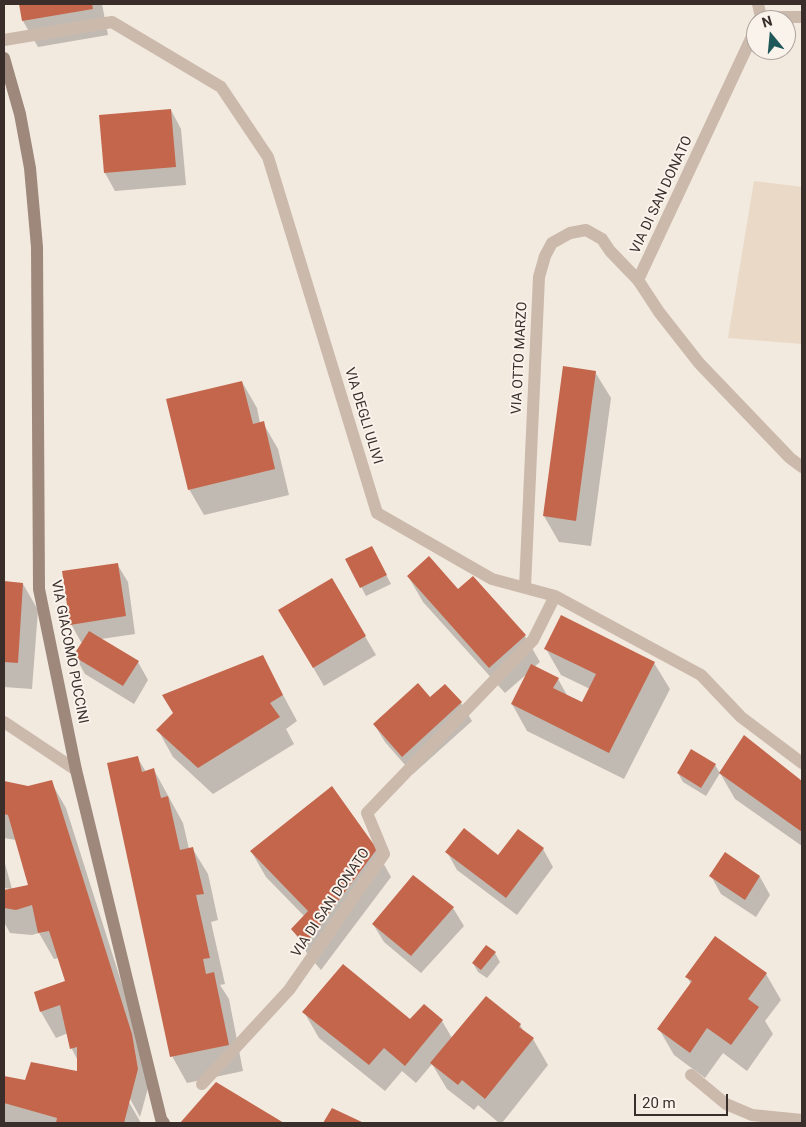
<!DOCTYPE html>
<html>
<head>
<meta charset="utf-8">
<style>
  body { margin:0 }
  #map { position:relative; width:806px; height:1127px; overflow:hidden; background:#f2e9df; font-family:Roboto,sans-serif }
  canvas { display:block }
  .frame { position:absolute; inset:0; border:5px solid #392e2a; pointer-events:none }
  .north { position:absolute; left:746px; top:10px; width:50px; height:50px; box-sizing:border-box; background:#faf3ec; border:1px solid #ada49e; border-radius:50%; rotate:343deg; font-size:14px; font-weight:700; line-height:20px; text-align:center; color:#392e2a }
  .north::after { content:''; display:block; margin:auto; width:18px; height:22px; background:#20585a; clip-path:polygon(50% 0,100% 100%,50% 72%,0 100%) }
  .scale { position:absolute; left:634px; top:1094px; width:94px; height:22px; box-sizing:border-box; border:2px solid #392e2a; border-top:0; padding-left:6px; font-size:15px; line-height:18px; white-space:nowrap; color:#392e2a; -webkit-text-stroke:4px #faf3ec; paint-order:stroke }
</style>
</head>
<body>
<div id="map">
<canvas width="806" height="1127"></canvas>
<div class="frame"></div>
<div class="north">N</div>
<div class="scale">20 m</div>
</div>
<script>
const ctx = document.querySelector('canvas').getContext('2d');
ctx.lineJoin = 'round';
function fillPath(path, color) {
  ctx.fillStyle = color;
  ctx.fill(path, 'evenodd');
}
function toPath(rows) {
  const path = new Path2D();
  for (const r of rows) {
    path.moveTo(r[0], r[1]);
    for (let i = 2; i < r.length; i += 2) path.lineTo(r[i], r[i + 1]);
  }
  return path;
}
function stroke(path, color, width, dash) {
  ctx.strokeStyle = color;
  ctx.lineWidth = width;
  ctx.lineCap = dash ? 'butt' : 'round';
  ctx.setLineDash(dash || []);
  ctx.stroke(path);
}
function write(font, color, halo, rows, align = 'center') {
  ctx.font = font + ' Roboto,sans-serif';
  ctx.lineWidth = 4;
  ctx.setLineDash([]);
  ctx.textBaseline = 'middle';
  ctx.strokeStyle = halo;
  ctx.fillStyle = color;
  for (const [text, x, y, turn = 0] of rows) {
    ctx.save();
    ctx.translate(x, y);
    ctx.rotate((+turn || 0) * Math.PI / 180);
    ctx.textAlign = isNaN(turn) ? turn : align;
    if (halo) ctx.strokeText(text, 0, 0);
    ctx.fillText(text, 0, 0);
    ctx.restore();
  }
}
const plaza = toPath([
  [754,181,802,187,802,344,728,338]
]);
const shadow = toPath([
  [20,4,102,4,108,35,38,47,23,21],
  [171,110,181,129,186,185,115,191,105,173],
  [595,372,611,398,591,546,559,542,544,516],
  [242,382,257,408,260,423,263,423,278,449,289,495,204,515,189,489],
  [376,556,391,584,366,596,347,560],
  [117,564,128,582,135,634,101,639,138,662,148,680,134,704,85,674,75,656,84,642,81,642,71,624],
  [408,576,458,591,525,636,540,662,534,667,558,679,568,697,582,704,590,689,561,675,546,649,562,617,654,663,670,689,624,779,527,731,512,704,528,673,505,693,423,602],
  [332,580,376,655,324,686,280,611],
  [4,582,23,584,38,610,32,689,4,687],
  [262,656,297,721,286,729,294,744,213,794,173,757,158,730],
  [445,685,461,703,472,721,413,774,385,742,374,724,430,698],
  [744,736,802,783,802,846,735,799,720,773,706,796,683,782,678,773,715,765,720,773],
  [137,757,146,772,154,770,183,823,189,849,192,848,208,874,218,920,211,922,225,984,220,985,229,999,243,1071,187,1083,172,1056],
  [4,782,28,788,51,782,66,808,146,1060,148,1088,140,1117,128,1095,126,1097,141,1123,4,1123,4,1077,26,1082,78,1073,78,1061,72,1049,68,1033,56,1038,41,1012,66,982,59,958,54,959,39,933,32,935,10,933,4,922,4,891,29,886,16,840,4,838],
  [543,849,553,867,517,915,457,870,447,852,498,857],
  [376,850,391,877,321,970,308,955,293,929,305,917,266,877,251,851],
  [725,854,760,877,770,895,756,917,721,894,711,876],
  [4,860,12,889,4,888],
  [453,908,464,926,421,973,384,942,373,924],
  [495,953,500,962,487,978,478,972,473,963],
  [766,974,781,1000,765,1021,773,1034,747,1071,723,1053,705,1078,674,1055,659,1029,691,984,687,977],
  [424,1006,442,1021,452,1038,520,1025,525,1033,533,1039,548,1065,502,1123,499,1123,478,1105,474,1110,447,1089,432,1064,416,1083,402,1071,385,1091,319,1038,304,1012,409,1020],
  [216,1084,281,1123,182,1123]
]);
const building = toPath([
  [19,4,92,4,93,9,22,21],
  [171,109,176,167,104,173,99,115],
  [563,366,596,371,576,521,543,516],
  [242,381,253,424,264,421,275,469,188,490,166,399],
  [372,546,387,575,360,588,345,559],
  [429,556,458,589,473,576,526,635,489,668,407,576],
  [118,563,126,616,70,625,62,571],
  [332,578,366,636,313,668,278,610],
  [4,581,23,583,18,663,4,662],
  [561,615,655,662,609,753,511,704,531,664,559,678,553,688,582,702,596,674,544,649],
  [89,631,139,661,123,686,73,656],
  [263,655,283,695,270,703,280,717,198,768,156,730,173,713,162,695],
  [418,683,430,697,445,684,462,702,402,757,373,724],
  [744,735,802,781,802,832,719,773],
  [691,749,716,764,701,788,677,773],
  [138,756,142,772,154,768,161,798,168,796,180,850,193,847,204,894,196,895,210,958,203,959,206,974,214,972,229,1045,170,1057,107,763],
  [52,780,132,1034,138,1069,124,1123,56,1123,57,1118,4,1103,4,1076,25,1080,31,1062,77,1071,77,1047,70,1049,60,1005,40,1012,34,992,65,981,49,931,38,933,32,905,16,910,4,908,4,890,28,885,8,815,4,814,4,781,28,786],
  [332,786,377,849,305,945,291,929,308,911,250,851],
  [464,828,498,855,518,829,544,848,506,898,445,852],
  [725,852,760,876,745,900,709,876],
  [413,875,454,907,411,956,372,924],
  [715,936,767,973,748,999,759,1007,731,1045,707,1028,690,1053,657,1029,692,981,685,977],
  [486,945,496,952,481,970,472,963],
  [343,964,410,1019,424,1004,443,1020,405,1066,384,1048,369,1065,302,1012],
  [486,996,521,1024,519,1027,534,1038,485,1099,462,1080,458,1085,430,1063],
  [216,1082,284,1123,180,1123],
  [332,1108,364,1123,323,1123]
]);
const lane = toPath([
  [638,280,659,312,699,363,790,458,802,467],
  [691,1075,726,1104,752,1115,802,1120]
]);
const street = toPath([
  [758,4,761,17],
  [760,20,761,17,802,17],
  [4,40,112,22,221,87,268,157,377,513,492,579,555,596,701,675,741,717,802,763],
  [525,587,539,277,545,256,552,243,570,233,586,230,602,239,610,251,638,280,756,28],
  [4,722,76,770],
  [202,1084,289,990,384,854,367,813,533,640,555,596]
]);
const secondary = toPath([
  [4,58,20,114,30,168,37,247,39,589,76,770,161,1119,164,1123]
]);
const streetNames = [
  ["VIA DI SAN DONATO",662,195,-65],
  ["VIA OTTO MARZO",520,358,-87],
  ["VIA DEGLI ULIVI",363,416,73],
  ["VIA GIACOMO PUCCINI",69,652,79],
  ["VIA DI SAN DONATO",331,903,-56]
];
fillPath(plaza, '#ead9c7');
fillPath(shadow, '#0003');
fillPath(building, '#c3664c');
stroke(lane, '#cbb9ab', 12);
stroke(street, '#cbb9ab', 12);
stroke(secondary, '#9e887c', 12);
write('14px', '#392e2a', '#faf3ec', streetNames);
</script>
</body>
</html>
